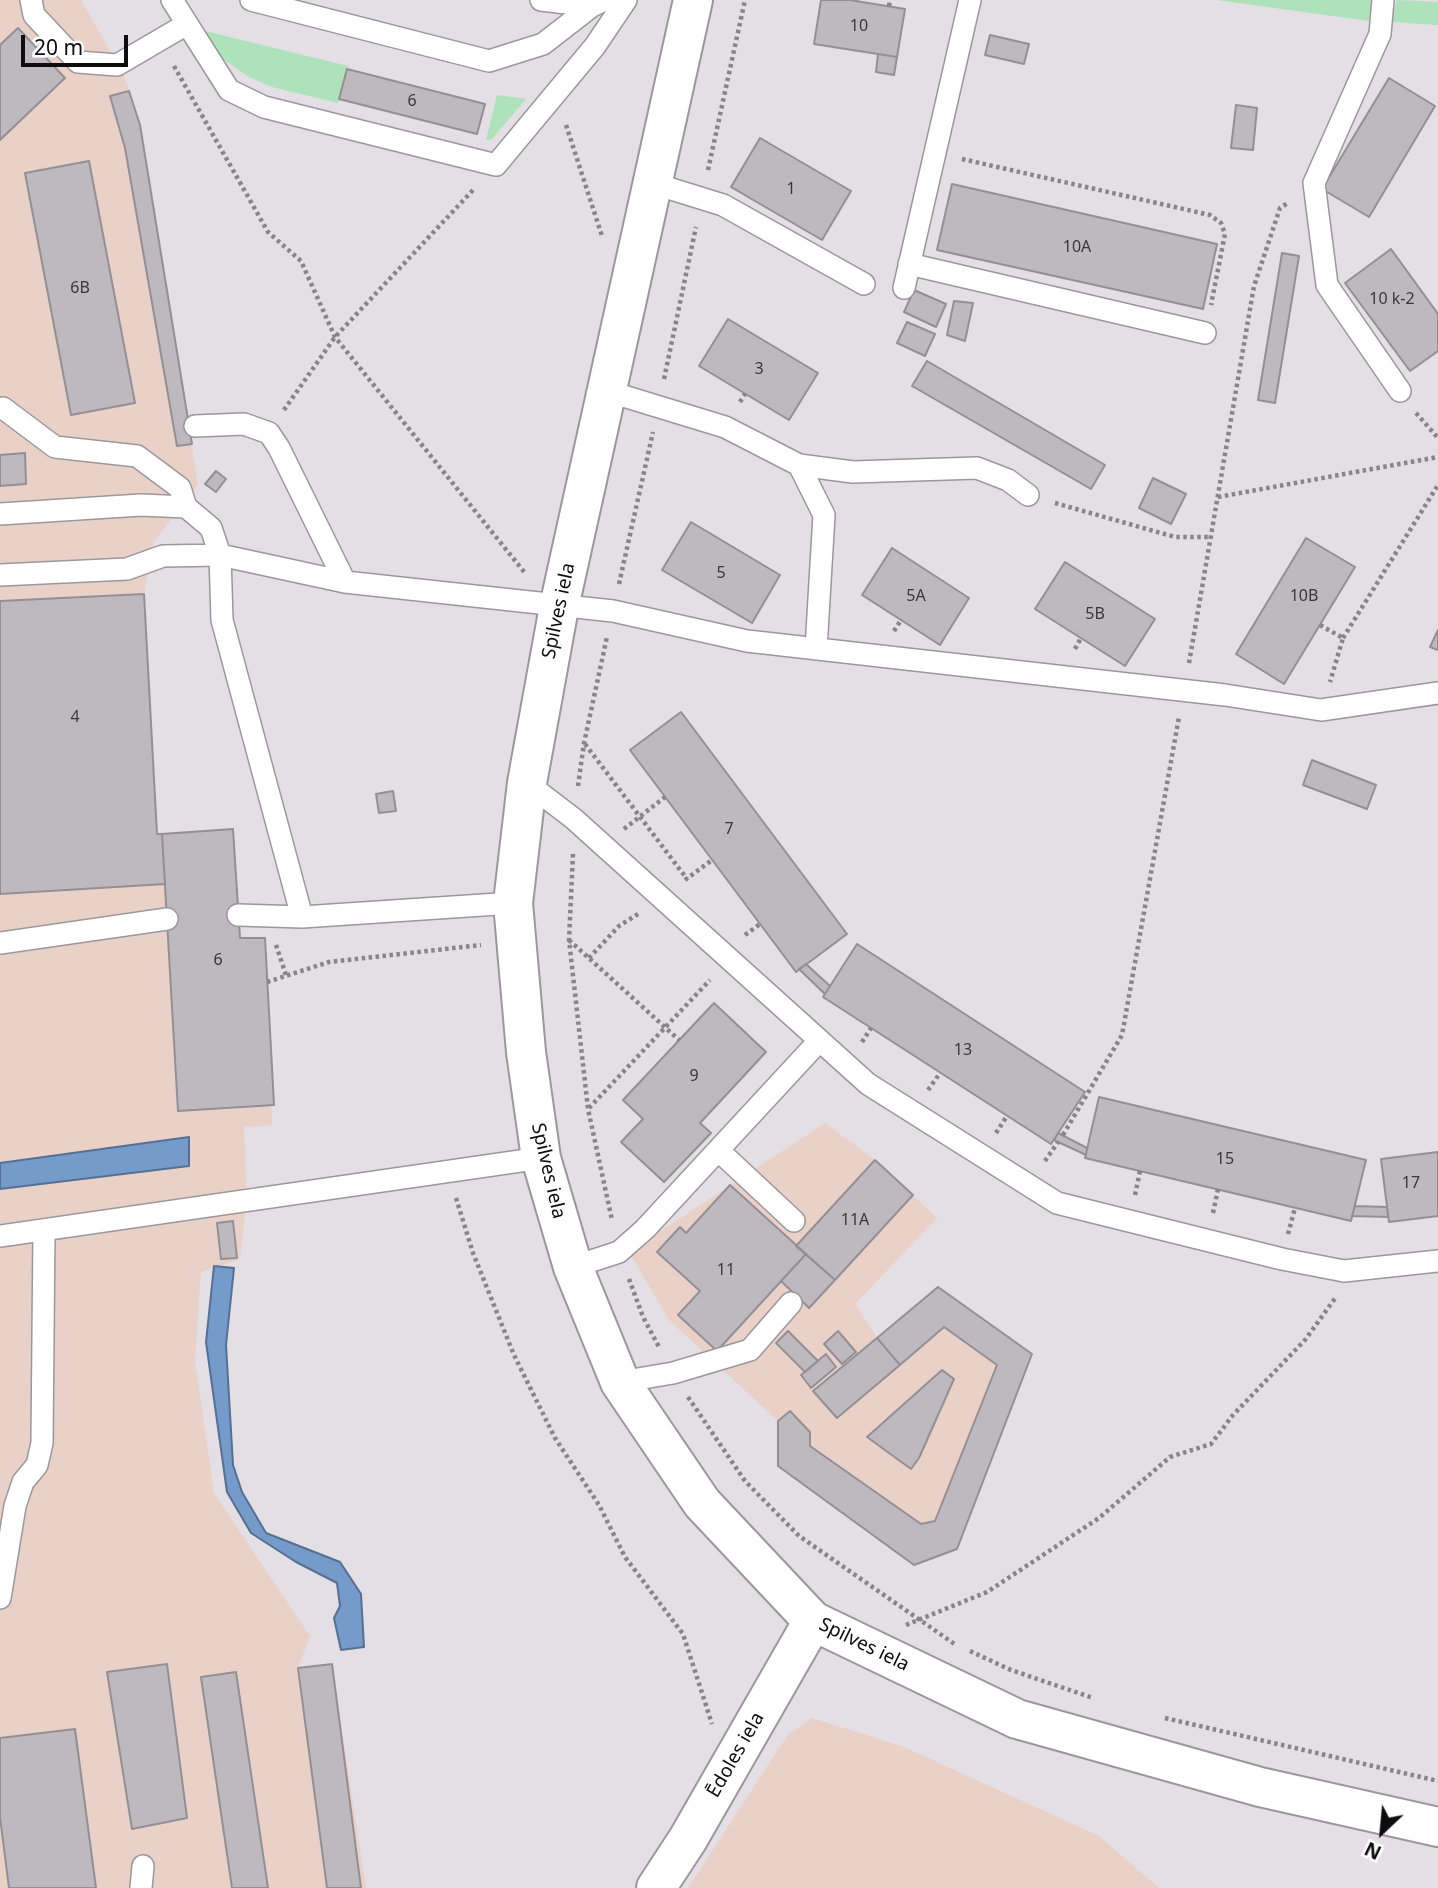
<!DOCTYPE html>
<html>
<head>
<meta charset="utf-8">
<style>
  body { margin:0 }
  #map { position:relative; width:1438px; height:1888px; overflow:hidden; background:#e4dee5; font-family:"Noto Sans",sans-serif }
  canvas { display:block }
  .north { position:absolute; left:1347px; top:1797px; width:70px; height:70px; -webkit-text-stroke:5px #fff; paint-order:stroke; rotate:206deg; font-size:19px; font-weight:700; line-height:28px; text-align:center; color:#0d0c0e }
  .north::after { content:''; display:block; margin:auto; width:24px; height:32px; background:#0d0c0e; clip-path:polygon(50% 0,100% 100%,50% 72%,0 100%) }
  .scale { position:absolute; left:21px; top:35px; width:107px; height:32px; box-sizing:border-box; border:4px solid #0d0c0e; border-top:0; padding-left:9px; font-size:21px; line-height:24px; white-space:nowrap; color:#0d0c0e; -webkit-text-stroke:5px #fff; paint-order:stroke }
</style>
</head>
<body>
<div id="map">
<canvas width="1438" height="1888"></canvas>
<div class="north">N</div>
<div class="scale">20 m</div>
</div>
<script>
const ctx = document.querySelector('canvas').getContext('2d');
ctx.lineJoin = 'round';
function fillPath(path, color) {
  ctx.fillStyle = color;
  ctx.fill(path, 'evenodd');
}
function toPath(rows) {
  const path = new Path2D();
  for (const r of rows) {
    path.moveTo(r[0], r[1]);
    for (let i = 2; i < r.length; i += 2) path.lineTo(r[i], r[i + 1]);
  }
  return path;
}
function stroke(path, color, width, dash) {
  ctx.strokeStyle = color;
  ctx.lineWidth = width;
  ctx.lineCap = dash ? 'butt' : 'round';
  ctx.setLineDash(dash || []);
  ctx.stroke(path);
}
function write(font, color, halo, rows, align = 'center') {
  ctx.font = font + ' "Noto Sans",sans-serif';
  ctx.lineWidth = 5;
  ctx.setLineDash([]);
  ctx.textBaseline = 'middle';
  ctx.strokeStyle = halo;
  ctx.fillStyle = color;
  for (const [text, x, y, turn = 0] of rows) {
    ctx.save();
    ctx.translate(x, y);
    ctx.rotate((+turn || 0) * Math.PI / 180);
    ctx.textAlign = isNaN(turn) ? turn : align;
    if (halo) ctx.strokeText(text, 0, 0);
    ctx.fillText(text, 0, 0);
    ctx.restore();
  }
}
const industrial = toPath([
  [0,0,81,0,124,75,140,125,198,485,153,543,144,594,157,833,233,829,240,938,265,938,272,1125,244,1127,247,1199,240,1259,201,1272,195,1360,214,1493,310,1636,298,1668,332,1664,366,1888,0,1888],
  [825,1123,875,1160,937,1218,855,1304,877,1337,938,1287,1032,1354,957,1549,914,1565,778,1466,778,1421,669,1320,629,1252],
  [812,1718,904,1747,1099,1836,1159,1888,688,1888,777,1751,789,1734]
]);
const green = toPath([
  [1217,0,1370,0,1372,3,1369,21],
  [1397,0,1438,2,1438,25,1391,22],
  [201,30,348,66,338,103,272,87,249,77,223,59],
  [497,95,526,99,492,139,486,140]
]);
const water = toPath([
  [189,1137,189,1166,0,1189,0,1163,189,1137],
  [214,1266,234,1268,226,1345,233,1465,242,1492,266,1533,340,1562,361,1594,364,1647,341,1650,334,1618,340,1606,337,1583,296,1562,251,1533,227,1492,206,1342,214,1266]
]);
const building = toPath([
  [821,0,850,0,905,9,897,57,814,44,821,0],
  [18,28,65,78,0,140,0,45,18,28],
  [990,35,1029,44,1024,64,985,55,990,35],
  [878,54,897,57,894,75,876,72,878,54],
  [347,69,485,104,477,134,339,99,347,69],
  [1389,78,1435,106,1369,217,1322,189,1389,78],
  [129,91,140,125,192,444,177,446,125,148,110,96,129,91],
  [1236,105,1257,108,1253,150,1231,148,1236,105],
  [760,138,851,191,822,240,731,187,760,138],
  [89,161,135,403,71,415,25,173,89,161],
  [952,184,1217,244,1203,309,937,250,952,184],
  [1391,249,1438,314,1438,351,1410,371,1345,283,1391,249],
  [1282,253,1299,256,1275,403,1258,400,1282,253],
  [914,290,946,304,936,327,904,312,914,290],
  [954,301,973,303,965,341,947,335,954,301],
  [728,319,818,373,789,420,699,366,728,319],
  [907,322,935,334,925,356,897,343,907,322],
  [927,361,1105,465,1091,489,912,386,927,361],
  [25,453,26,484,0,486,0,455,25,453],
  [216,471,226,479,216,492,205,484,216,471],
  [1153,478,1186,494,1171,524,1139,508,1153,478],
  [691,522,780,575,752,623,662,570,691,522],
  [1306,538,1355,567,1284,684,1236,654,1306,538],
  [892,548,969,598,940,645,862,595,892,548],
  [1065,562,1155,619,1125,666,1035,609,1065,562],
  [144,594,157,834,162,834,165,884,0,894,0,601,144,594],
  [1438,630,1438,650,1430,647,1438,630],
  [681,712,847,934,796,972,630,750,681,712],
  [1312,760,1376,785,1367,809,1303,785,1312,760],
  [393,791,396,811,379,813,376,794,393,791],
  [233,829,240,938,265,938,274,1105,178,1111,162,834,233,829],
  [857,944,1085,1092,1051,1144,823,997,857,944],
  [806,964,830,986,825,994,799,969,806,964],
  [714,1003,766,1052,700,1123,711,1133,664,1182,621,1142,643,1119,623,1100,714,1003],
  [1099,1097,1366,1160,1351,1221,1085,1158,1099,1097],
  [1058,1133,1087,1148,1086,1155,1054,1140,1058,1133],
  [1438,1152,1438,1216,1389,1222,1381,1159,1438,1152],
  [875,1160,913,1195,835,1280,796,1246,875,1160],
  [730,1185,806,1254,717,1351,678,1315,700,1291,657,1252,680,1227,686,1233,730,1185],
  [1355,1206,1387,1207,1388,1217,1352,1216,1355,1206],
  [233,1221,237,1258,221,1259,217,1223,233,1221],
  [806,1254,835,1280,809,1308,781,1281,806,1254],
  [938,1287,1032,1354,957,1549,914,1565,778,1466,778,1421,790,1411,810,1432,810,1446,921,1524,935,1521,997,1365,944,1327,900,1365,877,1338,938,1287],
  [788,1331,818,1361,805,1372,776,1343,788,1331],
  [838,1331,856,1352,842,1364,824,1344,838,1331],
  [877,1338,900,1365,837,1418,813,1391,877,1338],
  [826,1354,836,1367,811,1388,801,1375,826,1354],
  [942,1370,954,1379,919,1458,911,1469,867,1437,942,1370],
  [167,1664,187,1818,132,1829,107,1672,167,1664],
  [332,1664,361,1888,327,1888,298,1668,332,1664],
  [236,1672,268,1888,232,1888,201,1677,236,1672],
  [75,1729,96,1888,9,1888,0,1817,0,1738,75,1729]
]);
const path = toPath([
  [889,6,890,0],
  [174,66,268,232,301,261,335,337,525,573],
  [566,125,602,236],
  [962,159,1210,215,1221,223,1225,234,1211,305],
  [708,170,745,0],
  [664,379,696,227],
  [740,402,745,394],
  [284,410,335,337,474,189],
  [1416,413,1438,438],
  [1218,497,1438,457],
  [1055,503,1175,537,1210,537],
  [619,584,653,432],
  [1320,625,1343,638,1330,682],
  [894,631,901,620],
  [1343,638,1438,485],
  [1075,649,1081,638],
  [1189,663,1254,286,1280,208,1288,203],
  [585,744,687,879],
  [578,786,584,743,607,637],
  [624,829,665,797],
  [573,854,569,940,588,1109,612,1220],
  [685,880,712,860],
  [745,935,760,924],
  [569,940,679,1040],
  [276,945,286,975],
  [589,958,619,926,638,914],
  [267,982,329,962,481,945],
  [862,1042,871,1028],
  [928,1090,940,1073],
  [589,1108,710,980],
  [996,1133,1007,1116],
  [1063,1135,1122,1035,1179,717],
  [1045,1161,1058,1142],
  [1135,1195,1140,1171],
  [456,1198,473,1253,514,1355,555,1438,599,1505,625,1557,683,1634,712,1724],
  [1213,1213,1218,1189],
  [1288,1234,1295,1208],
  [629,1279,643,1317,659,1347],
  [688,1397,745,1481,799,1536,956,1645],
  [906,1625,987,1592,1099,1518,1170,1457,1211,1444,1233,1415,1305,1340,1336,1297],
  [970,1651,1011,1670,1093,1698],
  [1165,1718,1438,1781]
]);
const lane = toPath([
  [31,0,34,15,78,62,117,65,187,24],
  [172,0,229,90,264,107,496,165,595,46,626,0],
  [251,0,489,61,543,44,592,6,604,0],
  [541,0,592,6],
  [1383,0,1380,34,1314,183,1327,285,1400,391],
  [652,183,723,205,864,284],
  [909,264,1205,333],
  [904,288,970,0],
  [607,391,725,427,799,465,853,472,977,468,1008,480,1028,495],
  [3,408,55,447,137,456,180,488,186,507,211,528,220,555,222,620,302,917],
  [195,426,244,424,269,433,279,448,345,582],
  [799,465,824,515,816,649],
  [0,514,141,505,186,507],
  [0,575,127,569,163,556,220,555,345,582,613,611,747,641,1225,695,1321,710,1438,693],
  [527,783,574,819,868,1084,1057,1203,1282,1259,1344,1271,1438,1261],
  [238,915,302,917,513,903],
  [0,943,167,919],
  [718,1150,794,1221],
  [0,1236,541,1158],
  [573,1267,619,1252,645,1229,819,1041],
  [620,1382,673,1373,750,1350,791,1303],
  [0,1598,15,1506,23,1482,37,1465,42,1443,44,1230],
  [141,1888,143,1866]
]);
const street = toPath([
  [693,0,559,607,527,783,513,903,526,1052,541,1158,573,1267,620,1382,702,1503,813,1621,1017,1719,1260,1787,1438,1827],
  [656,1888,688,1839,813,1621]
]);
const numberNames = [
  ["10",859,26],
  ["6",412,101],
  ["1",791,189],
  ["10A",1077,247],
  ["6B",80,288],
  ["10 k-2",1392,299],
  ["3",759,369],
  ["5",721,573],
  ["5A",916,596],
  ["10B",1304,596],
  ["5B",1095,614],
  ["4",75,717],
  ["7",729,829],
  ["6",218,960],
  ["13",963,1050],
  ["9",694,1076],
  ["15",1225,1159],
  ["17",1411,1183],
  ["11A",855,1220],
  ["11",726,1270]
];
const streetNames = [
  ["Spilves iela",559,611,-78],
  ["Spilves iela",548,1171,77],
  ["Spilves iela",864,1645,26],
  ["Ēdoles iela",736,1755,-60]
];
fillPath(industrial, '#e9d1c8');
fillPath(green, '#aee2bb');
fillPath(water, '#749bca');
stroke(water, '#557092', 2);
fillPath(building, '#beb9bf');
stroke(building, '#948f95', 2);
stroke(lane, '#9b979c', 24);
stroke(street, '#9b979c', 42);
stroke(path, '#888489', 4.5, [3.5, 3.5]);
stroke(lane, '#fff', 21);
stroke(street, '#fff', 38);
write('16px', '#39373a', null, numberNames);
write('19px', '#0d0c0e', '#fff', streetNames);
</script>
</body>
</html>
